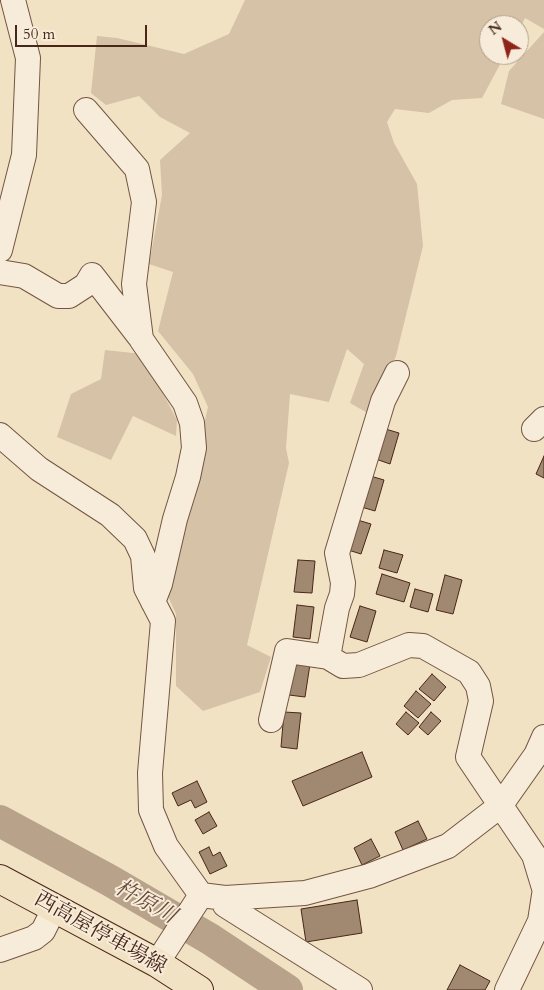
<!DOCTYPE html>
<html>
<head>
<meta charset="utf-8">
<style>
  body { margin:0 }
  #map { position:relative; width:544px; height:990px; overflow:hidden; background:#f2e2c4; font-family:Cardo,serif }
  canvas { display:block }
  .north { position:absolute; left:479px; top:15px; width:50px; height:50px; box-sizing:border-box; background:#f7ecd9; border:1px solid #b19d8c; border-radius:50%; rotate:323deg; font-size:14px; font-weight:700; line-height:20px; text-align:center; color:#482618 }
  .north::after { content:''; display:block; margin:auto; width:18px; height:22px; background:#8f2418; clip-path:polygon(50% 0,100% 100%,50% 72%,0 100%) }
  .scale { position:absolute; left:15px; top:25px; width:132px; height:22px; box-sizing:border-box; border:2px solid #482618; border-top:0; padding-left:6px; font-size:15px; line-height:18px; white-space:nowrap; color:#482618; -webkit-text-stroke:4px #f7ecd9; paint-order:stroke }
</style>
</head>
<body>
<div id="map">
<canvas width="544" height="990"></canvas>
<div class="north">N</div>
<div class="scale">50 m</div>
</div>
<script>
const ctx = document.querySelector('canvas').getContext('2d');
ctx.lineJoin = 'round';
function fillPath(path, color) {
  ctx.fillStyle = color;
  ctx.fill(path, 'evenodd');
}
function toPath(rows) {
  const path = new Path2D();
  for (const r of rows) {
    path.moveTo(r[0], r[1]);
    for (let i = 2; i < r.length; i += 2) path.lineTo(r[i], r[i + 1]);
  }
  return path;
}
function stroke(path, color, width, dash) {
  ctx.strokeStyle = color;
  ctx.lineWidth = width;
  ctx.lineCap = dash ? 'butt' : 'round';
  ctx.setLineDash(dash || []);
  ctx.stroke(path);
}
function write(font, color, halo, rows, align = 'center') {
  ctx.font = font + ' Cardo,"Noto Serif JP",serif';
  ctx.lineWidth = 4;
  ctx.setLineDash([]);
  ctx.textBaseline = 'middle';
  ctx.strokeStyle = halo;
  ctx.fillStyle = color;
  for (const [text, x, y, turn = 0] of rows) {
    ctx.save();
    ctx.translate(x, y);
    ctx.rotate((+turn || 0) * Math.PI / 180);
    ctx.textAlign = isNaN(turn) ? turn : align;
    if (halo) ctx.strokeText(text, 0, 0);
    ctx.fillText(text, 0, 0);
    ctx.restore();
  }
}
const green = toPath([
  [245,0,544,0,544,29,525,18,519,30,519,25,489,25,489,55,505,55,482,98,452,100,429,113,395,109,387,122,394,143,417,184,423,246,396,356,371,415,350,403,364,364,347,349,329,402,290,394,286,448,289,463,247,645,271,657,260,692,203,711,176,686,176,614,166,592,208,407,193,374,158,331,173,272,149,264,162,195,160,160,190,133,160,117,139,96,106,105,91,93,97,36,117,38,184,54,229,34],
  [544,32,544,119,501,104,509,71],
  [105,350,142,354,177,420,176,436,133,416,111,460,57,437,71,394,101,379]
]);
const river = toPath([
  [0,821,109,880,210,939,287,990]
]);
const building = toPath([
  [382,428,399,433,390,464,373,458,382,428],
  [544,456,544,478,536,474,544,456],
  [367,475,384,480,375,511,358,506,367,475],
  [354,519,371,524,361,554,345,549,354,519],
  [384,550,403,555,397,573,379,568,384,550],
  [298,560,315,561,312,593,294,592,298,560],
  [382,574,410,583,404,602,376,594,382,574],
  [445,575,462,580,453,614,436,610,445,575],
  [415,589,433,594,428,612,410,607,415,589],
  [297,605,314,607,310,639,293,637,297,605],
  [360,606,376,611,367,642,350,637,360,606],
  [294,662,310,664,305,697,289,695,294,662],
  [432,674,446,687,434,701,419,689,432,674],
  [416,691,431,704,418,718,404,706,416,691],
  [284,712,301,713,297,749,281,747,284,712],
  [406,712,419,723,408,735,396,724,406,712],
  [431,712,441,721,428,735,419,727,431,712],
  [362,752,372,777,303,806,292,781,362,752],
  [197,781,207,802,195,808,191,800,178,806,172,793,197,781],
  [209,812,217,826,203,834,195,820,209,812],
  [418,821,427,839,403,850,395,832,418,821],
  [371,839,380,856,362,865,354,848,371,839],
  [209,847,213,856,220,852,227,866,210,874,199,852,209,847],
  [357,900,362,933,306,942,301,909,357,900],
  [460,965,490,981,485,990,447,990,460,965]
]);
const minor = toPath([
  [86,110,137,169,144,202,134,284,141,339,185,403,192,423,194,448,188,477,175,519,160,584,153,602],
  [0,250,24,155,28,58,13,0],
  [0,272,24,276,58,296,69,296,86,285,92,275,139,336],
  [534,429,544,419],
  [0,435,39,469,110,515,135,539,143,556,146,588,163,621,150,773,151,810,166,846,201,895],
  [328,657,337,608,342,594,343,583,337,553,383,401,397,373],
  [271,720,287,651,328,657,343,666,359,665,409,645,423,646,469,672,478,686,481,701,468,757,534,855,544,888],
  [225,898,225,905,360,990],
  [0,950,34,938,43,931,54,909],
  [157,963,201,895,225,898,305,893,369,876,448,846,500,806,536,755,544,737],
  [507,990,540,921,544,895]
]);
const major = toPath([
  [0,879,157,963,199,990]
]);
const streetNames = [
  ["西高屋停車場線",100,934,29]
];
const waterNames = [
  ["杵原川",145,903,29]
];
fillPath(green, '#d5c2a7');
stroke(river, '#b8a28a', 32);
fillPath(building, '#a08871');
stroke(building, '#482618', 1);
stroke(minor, '#725543', 26);
stroke(major, '#482618', 30);
stroke(minor, '#f7ecd9', 24);
stroke(major, '#f2e2c4', 28);
write('21px', '#482618', '#f7ecd9', streetNames);
write('italic 22px', '#6a4b3a', '#f7ecd9', waterNames);
</script>
</body>
</html>
